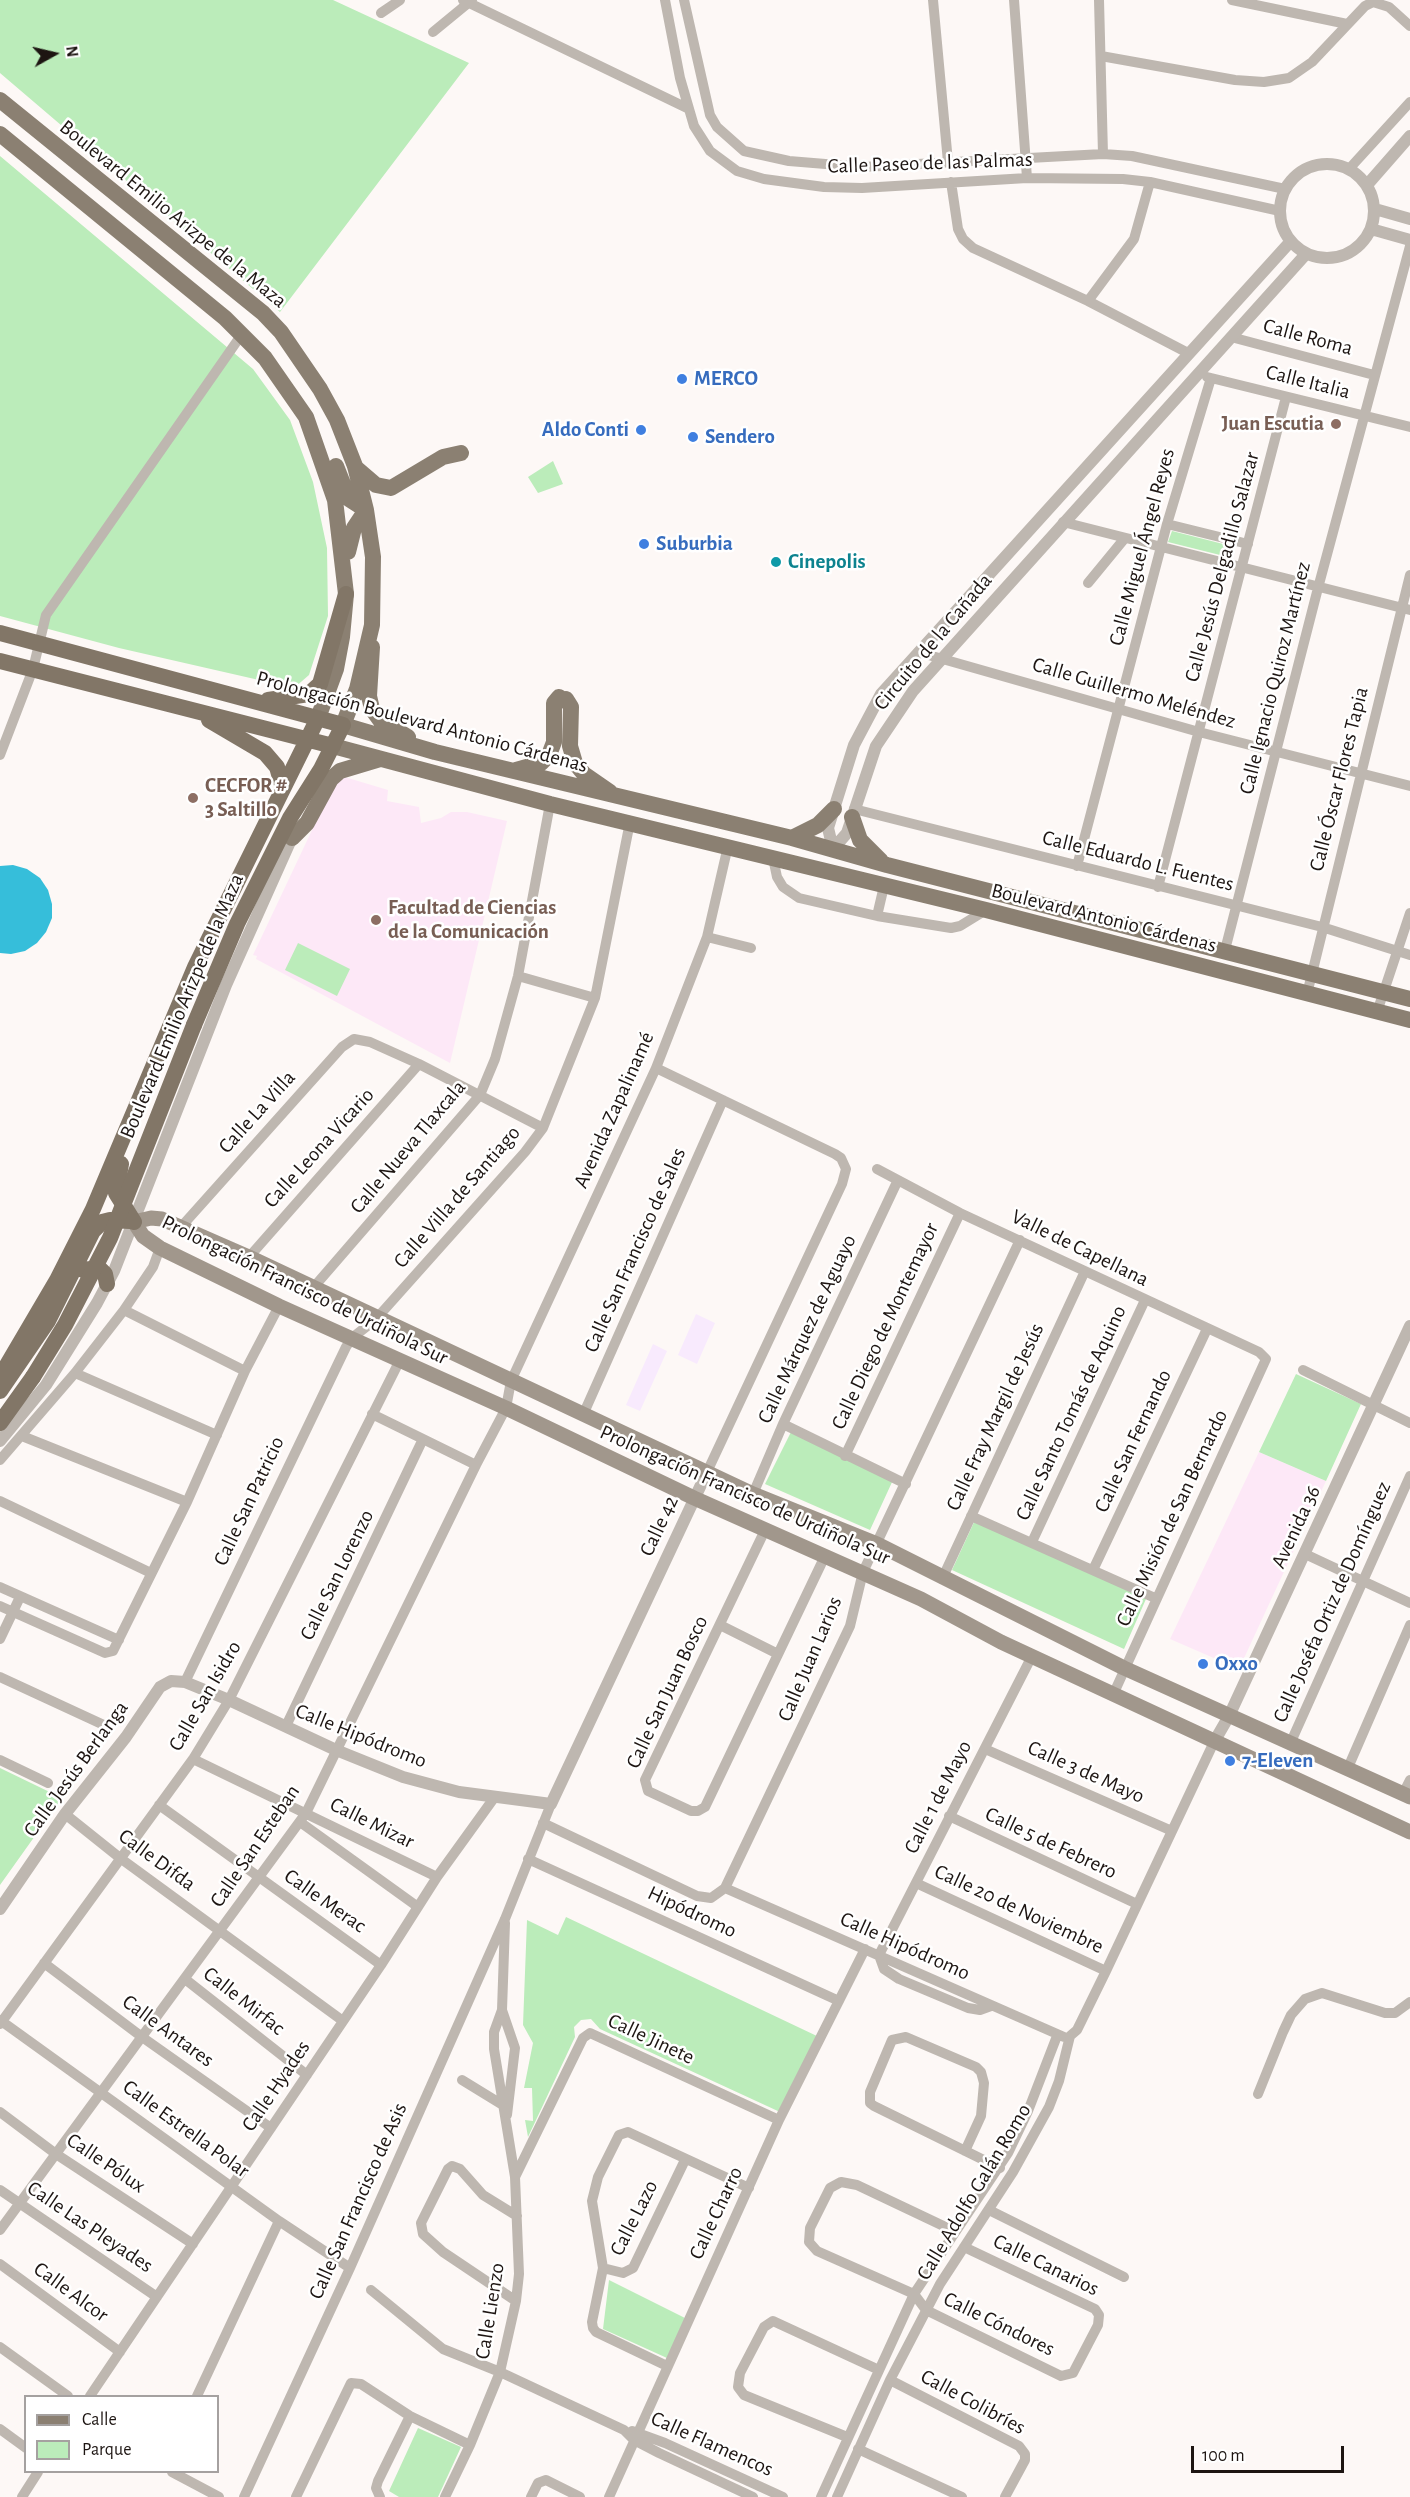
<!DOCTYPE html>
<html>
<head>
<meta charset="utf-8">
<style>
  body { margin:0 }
  #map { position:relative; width:1410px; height:2497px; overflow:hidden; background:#fdf8f6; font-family:"Alegreya Sans",sans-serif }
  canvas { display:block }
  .legend { position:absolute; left:24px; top:2395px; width:195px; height:78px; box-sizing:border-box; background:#fff; border:2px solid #a5a1a0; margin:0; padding:8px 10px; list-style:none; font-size:18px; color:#1d1512 }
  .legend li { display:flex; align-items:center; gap:12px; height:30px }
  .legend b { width:30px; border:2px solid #a5a1a0 }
  .north { position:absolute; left:24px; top:24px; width:60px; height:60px; -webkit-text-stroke:4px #fff; paint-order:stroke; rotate:82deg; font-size:16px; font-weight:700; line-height:24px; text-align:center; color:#1d1512 }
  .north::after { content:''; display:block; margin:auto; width:21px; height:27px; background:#1d1512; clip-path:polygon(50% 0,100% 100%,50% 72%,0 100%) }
  .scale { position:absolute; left:1191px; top:2446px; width:153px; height:27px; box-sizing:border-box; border:3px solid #1d1512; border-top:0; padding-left:8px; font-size:18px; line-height:21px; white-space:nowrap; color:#1d1512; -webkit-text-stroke:4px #fff; paint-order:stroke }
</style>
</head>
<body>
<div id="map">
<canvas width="1410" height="2497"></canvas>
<ul class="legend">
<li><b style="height:8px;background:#8b8072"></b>Calle</li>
<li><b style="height:16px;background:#bbecba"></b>Parque</li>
</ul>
<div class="north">N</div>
<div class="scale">100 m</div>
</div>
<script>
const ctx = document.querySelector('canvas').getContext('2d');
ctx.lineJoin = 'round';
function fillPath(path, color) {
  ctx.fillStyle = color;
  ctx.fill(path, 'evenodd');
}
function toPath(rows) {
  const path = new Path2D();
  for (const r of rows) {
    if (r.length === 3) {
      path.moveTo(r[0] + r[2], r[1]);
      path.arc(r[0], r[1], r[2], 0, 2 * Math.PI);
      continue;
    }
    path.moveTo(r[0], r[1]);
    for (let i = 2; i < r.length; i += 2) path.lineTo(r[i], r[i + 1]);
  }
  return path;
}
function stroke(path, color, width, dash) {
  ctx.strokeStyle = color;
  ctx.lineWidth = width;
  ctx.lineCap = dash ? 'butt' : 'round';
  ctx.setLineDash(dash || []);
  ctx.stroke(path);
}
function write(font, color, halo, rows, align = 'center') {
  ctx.font = font + ' "Alegreya Sans",sans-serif';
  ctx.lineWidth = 5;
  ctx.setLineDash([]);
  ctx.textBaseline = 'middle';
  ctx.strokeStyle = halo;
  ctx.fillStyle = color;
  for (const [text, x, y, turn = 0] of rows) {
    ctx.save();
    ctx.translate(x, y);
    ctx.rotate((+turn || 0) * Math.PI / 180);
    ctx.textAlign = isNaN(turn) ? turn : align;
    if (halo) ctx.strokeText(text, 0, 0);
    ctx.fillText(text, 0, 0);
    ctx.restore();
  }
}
const commercial = toPath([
  [696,1314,715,1323,697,1364,678,1355],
  [653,1344,667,1351,640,1411,626,1405]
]);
const education = toPath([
  [338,775,388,790,387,801,419,807,421,823,441,818,451,812,467,812,507,821,450,1063,256,959,257,956,253,955],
  [1259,1452,1326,1481,1239,1669,1170,1639]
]);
const green = toPath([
  [0,0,333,0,469,63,280,312,0,73],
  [0,156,253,369,290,420,313,482,327,548,328,616,309,675,294,688,119,648,0,616],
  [553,461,563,484,538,493,528,477],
  [1172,531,1235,547,1232,558,1168,542],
  [298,943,350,969,337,996,285,970],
  [1296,1374,1361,1404,1326,1481,1259,1452],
  [791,1432,893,1480,870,1530,765,1484],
  [975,1520,1146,1599,1124,1649,952,1570],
  [0,1768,62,1798,0,1885],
  [566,1917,819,2037,780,2112,600,2029,591,2019,581,2020,574,2027,575,2037,528,2137,525,2120,533,2121,532,2088,524,2088,533,2043,523,2025,527,1920,558,1935],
  [609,2280,685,2318,667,2358,603,2329],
  [418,2428,461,2447,438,2497,399,2497,389,2491]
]);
const water = toPath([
  [13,865,27,869,40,878,48,890,52,904,52,918,46,932,37,943,25,951,11,954,0,953,0,866]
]);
const minor = toPath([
  [463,0,687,108],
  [665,0,680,78,694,126,710,151,737,171,764,179,824,187,862,188,1027,178,1123,179,1150,182,1280,211],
  [684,0,710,115,717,127,744,151,789,161,862,167,1103,154,1132,156,1285,189],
  [933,0,948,162],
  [1014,0,1027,178],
  [1099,0,1103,154],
  [1232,0,1347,24],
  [381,13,400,0],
  [433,32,472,0],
  [1101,56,1235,80,1264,82,1289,78,1312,62,1365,6,1373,2,1389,7,1410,26],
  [1349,169,1410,102],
  [951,182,958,229,963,239,973,248,1088,301,1188,353],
  [1088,301,1134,239,1150,182],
  [1231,337,1374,375],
  [1207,377,1410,427],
  [1063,522,1410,610],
  [1167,524,1248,544],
  [1088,583,1125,538],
  [918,652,1199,732,1410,786],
  [0,755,33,669,46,615,242,334],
  [854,809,1322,927,1410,955],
  [773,858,777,877,783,887,799,898,877,916,951,928,960,926,986,910],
  [1077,866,1167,524,1211,378],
  [1158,887,1286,397],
  [877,916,884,886],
  [707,937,751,948],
  [1225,950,1318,588,1410,246],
  [518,976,595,998],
  [1307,994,1410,575],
  [1377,1012,1410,913],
  [656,1068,835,1154,841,1158,846,1169,842,1184,707,1472],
  [877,1169,960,1213,1259,1352,1266,1359,1113,1695],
  [181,1227,342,1047,354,1039,370,1042,419,1064,543,1128],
  [249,1257,419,1064],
  [313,1288,480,1095,495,1059,518,976,550,804],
  [124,1310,245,1371],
  [1303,1370,1410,1423],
  [75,1373,217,1435],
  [372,1414,476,1465],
  [583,1415,723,1100],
  [783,1424,906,1484],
  [22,1436,187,1502],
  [845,1456,960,1213],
  [0,1460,75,1373,124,1310,153,1267,160,1248],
  [753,1494,783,1424,897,1182],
  [0,1501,151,1573],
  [971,1516,1155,1598],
  [766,1528,645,1780,648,1791,691,1811,698,1811,705,1807,825,1556],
  [1032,1542,1145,1300],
  [1305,1554,1410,1603],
  [1093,1570,1207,1329],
  [942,1579,1085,1271],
  [0,1587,119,1640],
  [0,1606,105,1653,113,1651,187,1502,245,1371,279,1306],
  [720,1625,778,1654],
  [0,1639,20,1597],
  [0,1677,106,1726],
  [185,1682,346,1347,352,1338,376,1319,525,1152,543,1128,595,998,630,822],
  [286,1726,423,1439],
  [1290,1744,1410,1476],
  [985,1749,1172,1831],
  [193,1759,437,1877],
  [0,1760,48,1783],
  [1347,1770,1410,1625],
  [1403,1794,1410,1780],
  [159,1805,381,1965],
  [65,1814,120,1858,343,2021],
  [949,1816,1137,1904],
  [300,1822,418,1907],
  [543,1823,697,1896,711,1898,725,1888,850,1626,863,1572,1020,1240],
  [528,1859,839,2001],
  [916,1883,1106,1971],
  [725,1888,1064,2037],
  [879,1955,1032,1656],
  [879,1955,884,1969,899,1979,968,2008,980,2010,991,2006],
  [44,1963,142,2037,271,2128],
  [185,1979,307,2075],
  [502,2010,515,2048,507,2115],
  [0,2020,279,2221,350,2268],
  [0,2024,193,1759,229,1700,400,1360],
  [462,2080,506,2107],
  [1258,2094,1283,2032,1291,2015,1305,1999,1322,1993,1385,2013,1395,2013,1410,2002],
  [0,2112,56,2154,193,2244],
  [965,2151,981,2116,984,2083,981,2072,976,2067,906,2037,892,2040,870,2092,870,2103,874,2106,1000,2168],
  [515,2177,583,2038,590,2033,779,2120],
  [0,2190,157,2297],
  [989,2210,1124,2277],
  [0,2230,306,1813,476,1465,506,1408,511,1381,656,1068,707,937,728,846],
  [954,2231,857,2185,841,2182,830,2188,810,2228,809,2242,817,2251,914,2294,926,2310,1061,2376,1073,2373,1098,2325,1099,2315,1095,2309,964,2247],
  [0,2264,120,2352],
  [603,2268,623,2273,633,2268,685,2160],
  [371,2290,443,2349,500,2372,624,2430,634,2440,659,2453,753,2497],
  [516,2301,443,2252,423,2234,421,2223,448,2169,452,2166,460,2169,483,2195,517,2216],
  [0,2347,68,2396],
  [667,2366,596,2332,593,2328,592,2322,603,2268,592,2201,598,2177,619,2135,628,2132,749,2188],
  [890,2380,1019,2446,1025,2454,1025,2460,1005,2497],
  [90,2396,381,1965,437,1877,494,1798],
  [197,2396,279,2221],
  [0,2429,26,2448],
  [632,2431,665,2443,783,2497],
  [847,2437,744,2395,738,2387,740,2373,764,2327,773,2321,879,2370],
  [858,2449,962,2497],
  [172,2472,219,2497],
  [22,2497,38,2472],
  [244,2497,350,2268,505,1919,551,1804],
  [296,2497,351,2383,361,2384,410,2416,470,2445],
  [380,2497,376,2488,378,2481,410,2416],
  [445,2497,470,2445,500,2372,516,2301,519,2274,515,2177,494,2049,494,2032,502,2010,505,1923],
  [531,2497,538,2483,546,2480,580,2497],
  [609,2497,779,2120,865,1949],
  [821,2497,914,2294,1008,2153,1028,2111,1057,2036],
  [837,2497,890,2380,940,2284,1013,2172,1049,2107,1059,2081,1070,2036,1077,2030,1106,1971,1214,1742]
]);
const tertiary = toPath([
  [1327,211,47],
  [1367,185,1410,136],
  [1375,209,1410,219],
  [1371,229,1410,240],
  [833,849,828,828,854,745,881,694,1291,241],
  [833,849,847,833,876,746,913,691,1306,254],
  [0,1441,46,1385,97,1303,114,1271,226,985,294,833],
  [1214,1742,1229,1716,1410,1326],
  [0,1909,65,1814,126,1737,160,1687,171,1681,185,1682,229,1700,336,1750,403,1777,459,1792,551,1804,707,1472]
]);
const secondary = toPath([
  [1410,1797,1124,1668,877,1544,753,1494,249,1257,162,1219,151,1218,134,1222,143,1236,160,1248,279,1306,506,1408,694,1498,921,1599,1001,1642,1410,1832]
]);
const primary = toPath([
  [0,100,263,313,281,332,320,389,337,420,355,466,366,510,373,557,372,625,357,689,343,725,435,752,792,838,887,865,1410,999],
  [0,134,225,318,265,358,306,417,335,500,346,594,342,637,336,669,318,718],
  [336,466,349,499,366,510],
  [355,467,376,485,391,488,443,457,461,453],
  [348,552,354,528,366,510],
  [372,647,369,696,372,709,380,720,408,737],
  [566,699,571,707,570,746,575,763,584,774,610,792],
  [333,746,550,804,986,910,1410,1020],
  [516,770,541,763,549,755,554,742,554,703,559,697],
  [852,817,860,840,881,861],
  [292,838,307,823,331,779,340,771,380,759],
  [792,838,818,825,834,809]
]);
const trunk = toPath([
  [0,633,343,725,321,769,290,818,237,924,194,1025],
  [0,661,333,746],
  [268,700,309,694,320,684,346,594],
  [209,720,265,753,277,767,283,788],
  [121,1164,116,1193,134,1222],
  [83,1270,99,1268,105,1274,107,1284],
  [0,1377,57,1280,93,1209,195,967,318,718],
  [0,1391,48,1321,93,1231,102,1222,110,1220,130,1221],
  [0,1423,33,1377]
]);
const trunkBridge = toPath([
  [33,1377,65,1325,110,1238,194,1025]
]);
const markers = [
  [682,379,6,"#3f7fe0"],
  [1336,424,6,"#8d6e63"],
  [641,430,6,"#3f7fe0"],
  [693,437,6,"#3f7fe0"],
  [644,544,6,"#3f7fe0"],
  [776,562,6,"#0f9aa8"],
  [193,798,6,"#8d6e63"],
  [376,920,6,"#8d6e63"],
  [1203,1664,6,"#3f7fe0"],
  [1230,1761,6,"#3f7fe0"]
];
const streetNames = [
  ["Calle Paseo de las Palmas",930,163,-2],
  ["Boulevard Emilio Arizpe de la Maza",173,214,39],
  ["Calle Roma",1308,337,15],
  ["Calle Italia",1308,382,14],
  ["Calle Miguel Ángel Reyes",1142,547,-75],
  ["Calle Jesús Delgadillo Salazar",1222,567,-75],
  ["Circuito de la Cañada",933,642,-50],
  ["Calle Ignacio Quiroz Martínez",1275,678,-76],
  ["Calle Guillermo Meléndez",1134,693,16],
  ["Prolongación Boulevard Antonio Cárdenas",422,722,15],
  ["Calle Óscar Flores Tapia",1339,779,-76],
  ["Calle Eduardo L. Fuentes",1138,861,14],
  ["Boulevard Antonio Cárdenas",1104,918,14],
  ["Boulevard Emilio Arizpe de la Maza",182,1006,-67],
  ["Avenida Zapalinamé",614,1110,-66],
  ["Calle La Villa",257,1112,-48],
  ["Calle Nueva Tlaxcala",408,1147,-50],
  ["Calle Leona Vicario",319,1148,-48],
  ["Calle Villa de Santiago",457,1197,-49],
  ["Valle de Capellana",1080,1248,26],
  ["Calle San Francisco de Sales",635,1250,-66],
  ["Prolongación Francisco de Urdiñola Sur",305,1290,26],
  ["Calle Diego de Montemayor",885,1326,-65],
  ["Calle Márquez de Aguayo",807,1329,-65],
  ["Calle Santo Tomás de Aquino",1071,1413,-65],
  ["Calle Fray Margil de Jesús",995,1417,-65],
  ["Calle San Fernando",1133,1441,-65],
  ["Prolongación Francisco de Urdiñola Sur",745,1495,24],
  ["Calle San Patricio",249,1501,-65],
  ["Calle Misión de San Bernardo",1172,1518,-65],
  ["Calle 42",659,1526,-65],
  ["Avenida 36",1296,1527,-65],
  ["Calle San Lorenzo",337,1575,-64],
  ["Calle Joséfa Ortiz de Domínguez",1332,1602,-66],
  ["Calle Juan Larios",810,1659,-67],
  ["Calle San Juan Bosco",667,1692,-65],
  ["Calle San Isidro",205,1696,-60],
  ["Calle Hipódromo",361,1736,22],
  ["Calle Jesús Berlanga",76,1769,-54],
  ["Calle 3 de Mayo",1086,1772,24],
  ["Calle 1 de Mayo",938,1797,-63],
  ["Calle Mizar",372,1823,26],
  ["Calle 5 de Febrero",1051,1843,25],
  ["Calle San Esteban",255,1846,-56],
  ["Calle Difda",157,1860,36],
  ["Calle Merac",325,1901,35],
  ["Calle 20 de Noviembre",1019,1909,25],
  ["Hipódromo",692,1912,25],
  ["Calle Hipódromo",905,1946,24],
  ["Calle Mirfac",244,2001,38],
  ["Calle Antares",168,2031,36],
  ["Calle Jinete",651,2039,25],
  ["Calle Hyades",276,2086,-56],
  ["Calle Estrella Polar",186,2129,36],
  ["Calle Pólux",106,2163,34],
  ["Calle Adolfo Galán Romo",974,2192,-59],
  ["Calle San Francisco de Asis",358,2201,-66],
  ["Calle Charro",716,2213,-65],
  ["Calle Lazo",634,2218,-63],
  ["Calle Las Pleyades",90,2227,34],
  ["Calle Canarios",1046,2265,26],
  ["Calle Alcor",71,2292,36],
  ["Calle Lienzo",490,2311,-81],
  ["Calle Cóndores",999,2324,26],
  ["Calle Colibríes",973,2402,28],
  ["Calle Flamencos",712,2444,24]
];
const shopNames = [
  ["MERCO",694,379],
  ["Aldo Conti",629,430,"right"],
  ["Sendero",705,437],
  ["Suburbia",656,544],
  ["Oxxo",1215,1664],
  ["7-Eleven",1242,1761]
];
const educationNames = [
  ["Juan Escutia",1324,424,"right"],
  ["CECFOR #",205,786],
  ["3 Saltillo",205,810],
  ["Facultad de Ciencias",388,908],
  ["de la Comunicación",388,932]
];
const cultureNames = [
  ["Cinepolis",788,562]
];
fillPath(commercial, '#f8eafd');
fillPath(education, '#fde8f7');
fillPath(green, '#bbecba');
fillPath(water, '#36beda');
stroke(minor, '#beb7b0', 10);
stroke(tertiary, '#beb7b0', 12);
stroke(secondary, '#a1978c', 15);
stroke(primary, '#8b8072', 16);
stroke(trunk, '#827667', 16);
stroke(trunkBridge, '#827667', 16);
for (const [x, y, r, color] of markers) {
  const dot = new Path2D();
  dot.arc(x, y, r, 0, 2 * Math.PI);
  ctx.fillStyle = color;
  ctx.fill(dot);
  stroke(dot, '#fff', 2);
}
write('21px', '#1d1512', '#fff', streetNames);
write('bold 21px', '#366cbe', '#fff', shopNames, 'left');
write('bold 21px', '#785e54', '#fff', educationNames, 'left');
write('bold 21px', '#0d838f', '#fff', cultureNames, 'left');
</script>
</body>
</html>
